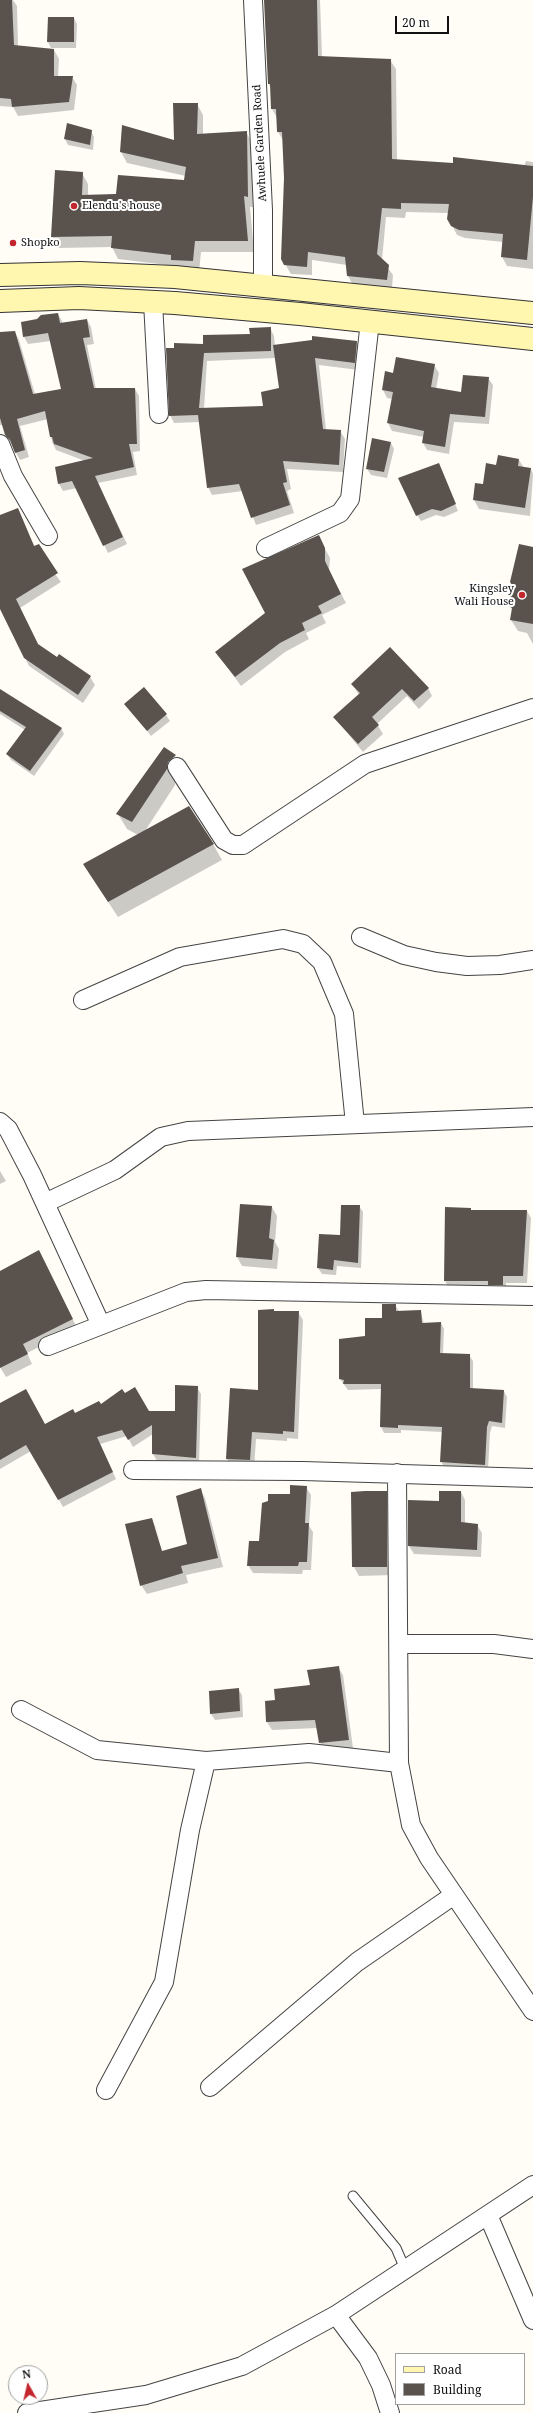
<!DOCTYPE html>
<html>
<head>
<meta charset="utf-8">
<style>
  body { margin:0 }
  #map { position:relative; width:533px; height:2413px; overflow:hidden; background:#fffdf5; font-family:"Noto Serif",serif }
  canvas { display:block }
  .legend { position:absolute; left:395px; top:2353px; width:130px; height:52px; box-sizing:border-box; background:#fff; border:1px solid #a0a0a0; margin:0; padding:5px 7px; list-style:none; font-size:12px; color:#111 }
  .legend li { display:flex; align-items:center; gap:8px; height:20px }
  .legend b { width:20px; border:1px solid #a0a0a0 }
  .north { position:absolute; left:8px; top:2365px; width:40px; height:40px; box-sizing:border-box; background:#fff; border:1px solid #a0a0a0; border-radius:50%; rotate:352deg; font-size:11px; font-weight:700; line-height:16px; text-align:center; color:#111 }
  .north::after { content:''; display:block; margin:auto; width:14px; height:18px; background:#c4262e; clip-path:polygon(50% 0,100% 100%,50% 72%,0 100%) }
  .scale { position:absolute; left:395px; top:16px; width:54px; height:18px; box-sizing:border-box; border:2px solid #111; border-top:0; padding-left:5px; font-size:12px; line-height:14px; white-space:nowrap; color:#111; -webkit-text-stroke:3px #fff; paint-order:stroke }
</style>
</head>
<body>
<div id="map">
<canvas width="533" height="2413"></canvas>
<ul class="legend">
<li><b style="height:5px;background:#fff6b0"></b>Road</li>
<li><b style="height:11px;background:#5a524d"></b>Building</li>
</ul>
<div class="north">N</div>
<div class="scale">20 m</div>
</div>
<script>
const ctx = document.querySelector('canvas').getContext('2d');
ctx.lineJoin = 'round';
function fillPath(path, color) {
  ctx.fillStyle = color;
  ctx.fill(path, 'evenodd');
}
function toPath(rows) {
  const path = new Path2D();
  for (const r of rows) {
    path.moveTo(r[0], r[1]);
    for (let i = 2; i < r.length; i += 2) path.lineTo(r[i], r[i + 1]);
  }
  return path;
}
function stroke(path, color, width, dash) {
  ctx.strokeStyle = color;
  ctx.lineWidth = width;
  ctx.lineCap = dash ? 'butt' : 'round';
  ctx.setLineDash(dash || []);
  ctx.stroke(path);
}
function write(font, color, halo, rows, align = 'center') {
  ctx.font = font + ' "Noto Serif",serif';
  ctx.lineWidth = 4;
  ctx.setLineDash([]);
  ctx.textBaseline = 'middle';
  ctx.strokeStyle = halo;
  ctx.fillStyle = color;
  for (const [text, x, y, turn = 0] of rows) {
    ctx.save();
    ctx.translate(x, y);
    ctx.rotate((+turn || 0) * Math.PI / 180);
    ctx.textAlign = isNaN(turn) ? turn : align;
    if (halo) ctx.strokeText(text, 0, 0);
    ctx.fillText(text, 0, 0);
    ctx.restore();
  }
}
const shadow = toPath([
  [0,0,13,0,17,6,18,46,54,50,59,59,58,77,72,77,77,85,74,110,18,116,13,107,0,106],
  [265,0,320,0,322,57,390,60,396,69,397,161,524,166,526,161,533,162,533,269,507,266,502,257,503,242,465,238,457,235,452,225,449,213,406,212,405,218,386,217,382,260,393,275,392,288,353,285,348,276,347,265,312,260,312,275,291,274,282,259,285,178,283,140,278,132,277,118,272,109,271,89,269,84],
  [74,18,77,24,76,48,51,48,48,42],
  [197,104,203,115,203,134,246,132,252,143,253,207,250,207,254,252,201,252,199,272,178,271,175,266,118,259,112,247,59,248,52,237,56,171,82,173,88,184,88,196,117,195,185,181,186,176,127,163,121,152,175,141],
  [91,131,94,137,93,150,68,145,65,139],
  [58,314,63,323,87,320,91,327,94,344,87,345,96,389,135,389,139,396,140,451,133,452,137,475,98,483,127,544,108,553,77,488,63,491,59,484,56,468,85,461,56,450,52,442,48,419,20,426,29,457,20,460,6,435,3,425,0,425,0,333,15,332,19,340,35,394,62,389,51,341,28,344,24,337],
  [270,328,274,336,275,346,357,342,361,350,359,370,319,365,326,430,340,431,345,439,343,472,287,469,291,489,287,491,294,513,256,525,243,491,212,495,208,487,200,422,174,423,170,415,204,345,251,335],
  [276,358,280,389,265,407,204,409,207,361],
  [434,365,439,373,436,389,462,394,488,378,493,385,489,424,454,422,449,454,427,450,423,443,424,437,392,431,388,423,392,399,387,398,383,390,394,374],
  [373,439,391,443,394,449,387,478,371,475,367,469],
  [519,460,524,468,531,469,533,474,530,516,479,509,474,500,497,466],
  [442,471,458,511,444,517,436,515,421,521,417,515],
  [17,509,35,547,61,582,20,608,39,646,57,659,60,655,90,677,95,685,83,703,29,666,0,605,0,516],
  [323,545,330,558,329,571,346,603,322,615,326,623,306,633,309,639,285,652,241,686,216,652,266,614],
  [533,548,533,644,527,633,518,631,511,620,513,611,510,606],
  [352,684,428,688,432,696,419,709,407,696,377,724,383,734,363,752,334,717,359,695],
  [0,690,61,728,64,734,34,776,11,760,7,754,25,730,0,714],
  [126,704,166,715,170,721,151,736],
  [165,748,175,756,184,771,176,778,175,785,145,831,213,844,222,860,118,917,84,865,138,835,127,829,118,814],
  [0,1171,6,1181,0,1184],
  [241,1205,272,1207,277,1216,275,1242,279,1249,277,1269,242,1266,237,1257],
  [359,1206,363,1212,361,1268,337,1266,336,1275,322,1274,318,1268],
  [446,1208,471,1211,527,1211,531,1218,527,1283,506,1283,506,1292,449,1288,445,1281],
  [44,1261,77,1328,27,1353,32,1364,6,1377,0,1367,0,1272],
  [395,1305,399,1311,421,1312,424,1324,441,1323,444,1329,443,1354,469,1355,473,1361,473,1389,504,1391,507,1397,505,1428,492,1426,490,1433,488,1470,444,1467,441,1461,443,1432,401,1430,401,1433,384,1433,381,1427,382,1389,348,1390,340,1379,366,1337],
  [298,1312,303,1320,298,1439,287,1438,287,1441,256,1439,254,1468,231,1467,227,1459,231,1389,259,1391],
  [197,1387,201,1394,199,1464,157,1461,153,1454,153,1434,133,1447,127,1436,100,1444,116,1479,63,1507,31,1451,0,1469,0,1414,45,1425,101,1405,148,1412,176,1412],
  [306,1487,311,1495,309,1526,313,1532,311,1570,303,1570,302,1574,253,1573,248,1565,260,1542,269,1502],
  [200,1489,205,1498,223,1567,186,1575,188,1583,147,1594,141,1585,151,1519,156,1528,163,1552,189,1545],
  [153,1527,156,1527,164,1556,162,1556],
  [386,1492,391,1501,392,1575,359,1576,354,1567,352,1493],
  [461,1492,465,1500,465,1523,477,1525,482,1533,481,1557,414,1554,409,1546,440,1502],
  [338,1667,343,1675,353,1748,324,1750,320,1742,317,1728,272,1730,267,1722,276,1701,311,1686],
  [238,1689,242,1695,243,1717,215,1720,211,1714]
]);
const building = toPath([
  [0,0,12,0,14,45,54,49,54,76,73,76,69,102,12,107,11,99,0,98],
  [264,0,317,0,318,56,391,59,392,159,453,163,453,157,533,166,533,197,527,260,501,257,503,234,459,230,451,226,447,219,449,204,401,203,401,209,382,208,377,254,389,265,387,280,347,276,345,257,308,252,307,267,284,265,281,259,284,178,282,132,277,132,276,109,271,109,270,84,268,84],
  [48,17,74,17,74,42,47,42],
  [173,103,198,103,197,134,247,131,248,197,244,196,248,241,195,241,193,261,171,260,171,255,111,248,112,236,51,237,55,170,83,172,82,195,116,194,118,175,184,180,186,167,120,152,122,125,174,140],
  [67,123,92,130,90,145,64,139],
  [58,313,60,323,87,319,90,337,83,338,94,388,135,388,137,444,129,444,134,467,95,476,123,537,103,546,72,481,58,484,55,467,93,458,54,444,52,437,50,437,45,411,17,419,25,450,15,453,10,440,5,435,0,418,0,332,15,331,33,394,61,389,48,333,23,337,21,322,37,319,41,315],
  [271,327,271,351,204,353,199,408,263,406,261,392,279,388,273,345,312,340,312,336,357,341,355,363,315,358,323,429,341,430,339,465,283,461,287,482,283,483,290,505,251,518,239,484,207,488,198,415,169,416,166,348,174,348,174,343,203,344,203,335,250,334,249,328],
  [396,357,435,364,431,387,461,392,463,375,489,377,485,417,450,414,445,447,422,443,424,431,387,423,393,392,382,390,385,371,393,373],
  [372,438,391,442,384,472,366,469],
  [498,455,519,459,518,466,531,468,525,508,473,500,475,483,483,484,486,463,496,465],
  [439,463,456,504,441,511,432,509,416,516,398,478],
  [18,508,34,546,39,544,58,573,16,599,38,644,57,657,59,654,91,676,78,695,24,658,0,609,0,515],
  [319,535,325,548,325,561,341,594,318,606,322,613,302,623,305,630,280,643,235,677,215,652,265,613,242,569],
  [519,544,533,547,533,624,510,620,512,608,509,606,512,585,510,582],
  [390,647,429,688,414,701,402,689,372,717,379,725,358,744,333,717,360,693,351,684],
  [144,687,167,714,147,731,124,704],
  [0,689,62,728,30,771,6,754,26,727,0,711],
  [164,747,176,755,168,762,167,769,132,822,116,814],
  [189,806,214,844,108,902,83,864],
  [240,1204,272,1206,269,1238,274,1240,272,1260,236,1257],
  [341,1205,360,1205,358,1263,334,1260,333,1270,317,1268,319,1234,340,1235],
  [445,1207,471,1208,471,1210,527,1210,523,1276,503,1276,503,1285,488,1285,488,1281,444,1281],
  [39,1250,73,1319,23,1344,28,1354,0,1368,0,1271],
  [382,1304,396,1304,396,1311,421,1310,422,1323,441,1322,440,1353,470,1354,470,1388,504,1390,502,1423,489,1421,487,1427,485,1465,440,1462,442,1427,398,1425,398,1428,380,1427,381,1384,343,1384,344,1380,339,1379,339,1339,365,1336,365,1318,382,1318],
  [274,1309,274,1311,299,1311,294,1432,283,1431,283,1434,252,1432,250,1460,226,1459,230,1388,258,1390,258,1310],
  [175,1385,198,1386,196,1458,152,1454,152,1425,128,1440,122,1430,97,1437,113,1472,58,1500,26,1445,0,1460,0,1403,26,1389,45,1424,73,1409,75,1413,99,1401,101,1404,122,1389,125,1393,135,1387,149,1411,175,1411],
  [290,1485,307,1486,305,1523,309,1523,307,1562,299,1562,298,1566,247,1566,249,1541,259,1541,262,1503,268,1501,268,1494,290,1494],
  [201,1488,218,1558,181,1566,183,1573,140,1586,125,1524,152,1518,162,1551,187,1544,176,1496],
  [365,1491,387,1491,387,1567,352,1567,351,1492],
  [439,1491,461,1491,461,1522,478,1524,477,1550,408,1546,408,1500,439,1501],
  [339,1666,349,1740,319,1743,315,1720,266,1722,265,1701,275,1700,274,1689,310,1685,307,1670],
  [239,1688,240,1711,210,1714,209,1691]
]);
const service = toPath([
  [353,2196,396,2248,405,2269]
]);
const minor = toPath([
  [253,0,263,210,263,286],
  [153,302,159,414],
  [0,444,13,476,48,536],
  [266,548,340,513,350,499,370,321],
  [177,767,224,840,233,845,243,845,365,764,533,708],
  [361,937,404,955,436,962,467,966,500,965,533,960],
  [83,1000,180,957,283,939,303,944,322,962,344,1014,355,1124],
  [0,1122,8,1129,32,1175,101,1325],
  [45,1203,115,1170,161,1137,188,1131,533,1117],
  [48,1346,186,1292,206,1290,533,1296],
  [133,1470,303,1471,533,1478],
  [397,1473,399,1763,411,1825,429,1858,533,2011],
  [399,1644,494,1644,533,1649],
  [21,1710,97,1750,206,1761,309,1753,399,1763],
  [210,2087,357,1962,454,1895],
  [106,2090,164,1982,190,1830,206,1761],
  [488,2215,533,2320],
  [336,2315,368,2358,381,2385,390,2413],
  [27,2413,146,2395,242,2366,336,2315,533,2185]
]);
const secondary = toPath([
  [0,275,80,273,175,277,533,313],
  [0,301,79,298,175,303,300,314,533,339]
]);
const markers = [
  [74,206,4,"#c4262e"],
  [13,243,4,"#c4262e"],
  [522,595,4,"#c4262e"]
];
const streetNames = [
  ["Awhuele Garden Road",260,143,-93]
];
const poiNames = [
  ["Elendu's house",82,206],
  ["Shopko",21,243],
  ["Kingsley",514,589,"right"],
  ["Wali House",514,602,"right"]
];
fillPath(shadow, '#0003');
fillPath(building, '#5a524d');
stroke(service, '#444', 11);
stroke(minor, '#444', 20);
stroke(secondary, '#333', 24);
stroke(service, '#fff', 9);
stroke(minor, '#fff', 18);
stroke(secondary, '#fff6b0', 22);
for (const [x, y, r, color] of markers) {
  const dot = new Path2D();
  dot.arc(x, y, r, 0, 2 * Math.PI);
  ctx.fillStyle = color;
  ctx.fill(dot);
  stroke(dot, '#fff', 1.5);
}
write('11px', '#111', '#fff', streetNames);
write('11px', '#111', '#fff', poiNames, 'left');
</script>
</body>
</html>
